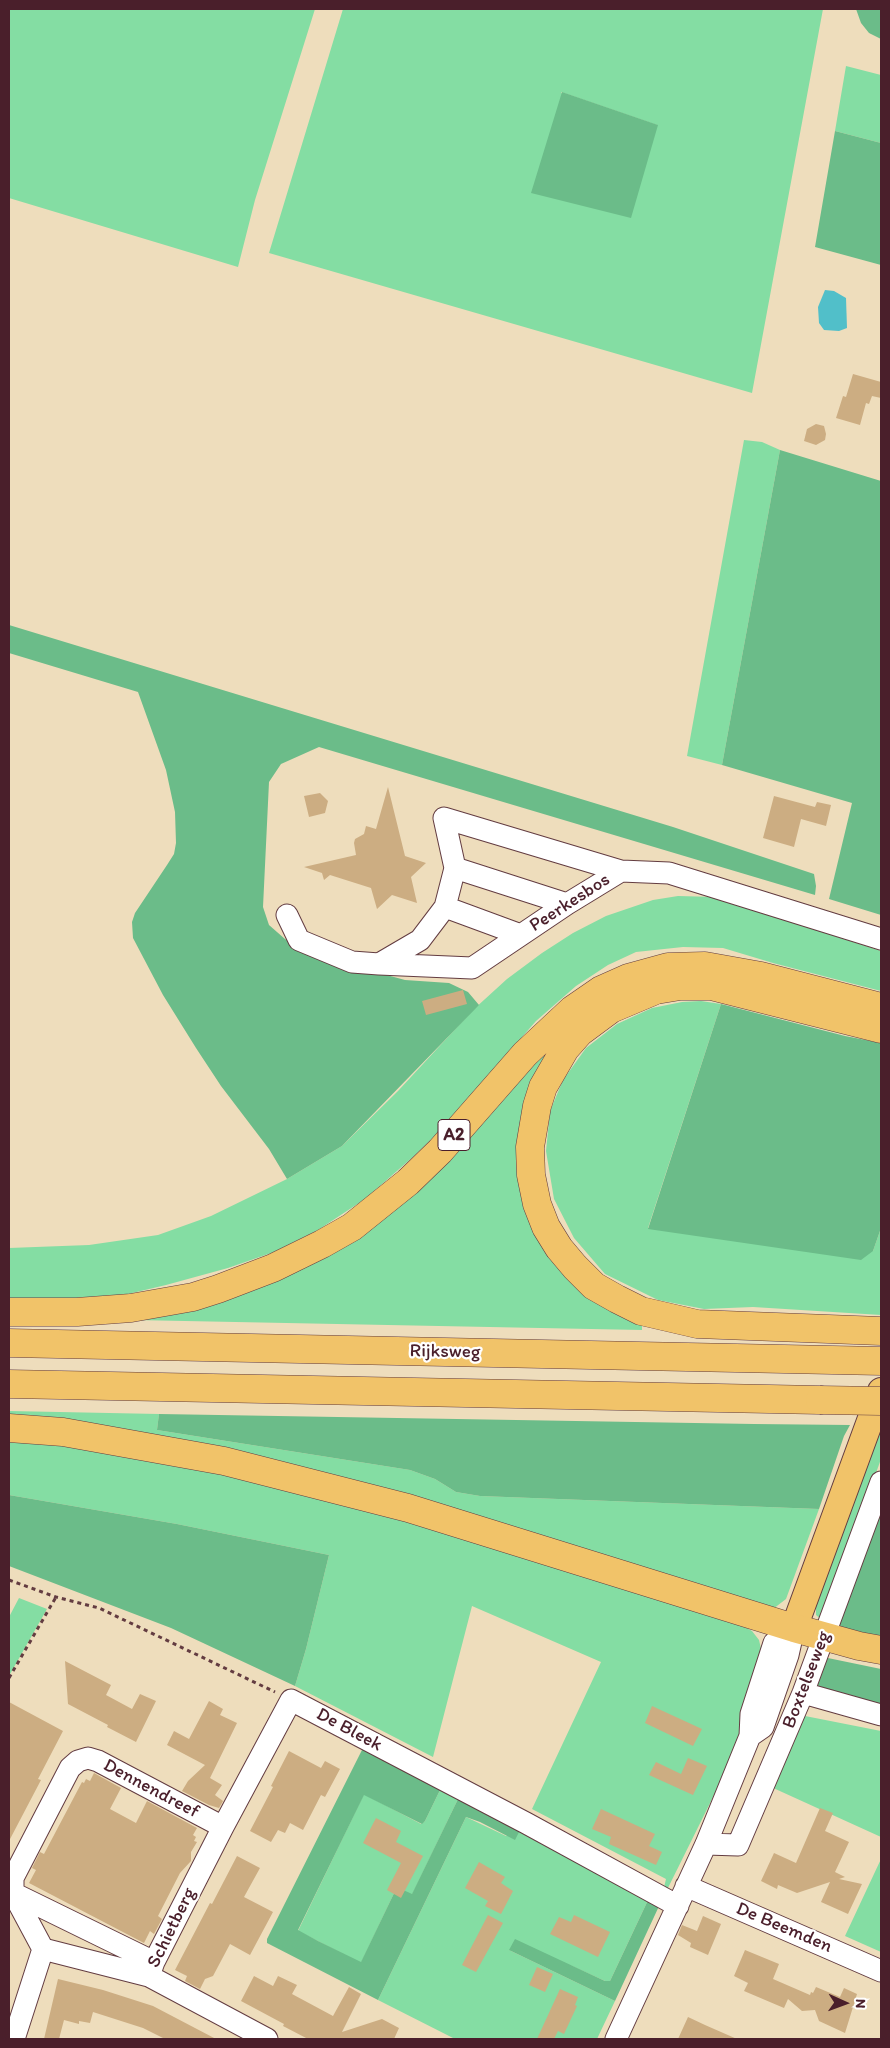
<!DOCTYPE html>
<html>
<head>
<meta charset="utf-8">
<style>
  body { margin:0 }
  #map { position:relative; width:890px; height:2048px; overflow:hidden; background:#eeddbc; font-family:Itim,sans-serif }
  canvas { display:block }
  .frame { position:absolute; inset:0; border:10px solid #4a1f2b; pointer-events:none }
  .north { position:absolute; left:820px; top:1978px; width:50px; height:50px; -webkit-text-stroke:4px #fff; paint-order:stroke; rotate:92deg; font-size:14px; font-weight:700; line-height:20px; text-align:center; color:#4a1f2b }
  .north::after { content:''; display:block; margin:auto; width:18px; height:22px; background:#4a1f2b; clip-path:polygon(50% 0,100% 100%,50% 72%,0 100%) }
</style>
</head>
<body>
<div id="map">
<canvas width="890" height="2048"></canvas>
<div class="frame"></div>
<div class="north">N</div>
</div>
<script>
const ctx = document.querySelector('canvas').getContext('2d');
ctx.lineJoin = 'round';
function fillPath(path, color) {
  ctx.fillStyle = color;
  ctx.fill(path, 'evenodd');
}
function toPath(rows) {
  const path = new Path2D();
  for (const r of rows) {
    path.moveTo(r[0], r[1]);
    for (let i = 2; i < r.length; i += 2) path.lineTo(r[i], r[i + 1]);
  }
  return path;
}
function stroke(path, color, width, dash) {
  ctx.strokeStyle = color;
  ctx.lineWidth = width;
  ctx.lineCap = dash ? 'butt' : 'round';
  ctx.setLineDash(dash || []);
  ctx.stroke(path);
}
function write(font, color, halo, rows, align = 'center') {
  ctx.font = font + ' Itim,sans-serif';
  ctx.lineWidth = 4.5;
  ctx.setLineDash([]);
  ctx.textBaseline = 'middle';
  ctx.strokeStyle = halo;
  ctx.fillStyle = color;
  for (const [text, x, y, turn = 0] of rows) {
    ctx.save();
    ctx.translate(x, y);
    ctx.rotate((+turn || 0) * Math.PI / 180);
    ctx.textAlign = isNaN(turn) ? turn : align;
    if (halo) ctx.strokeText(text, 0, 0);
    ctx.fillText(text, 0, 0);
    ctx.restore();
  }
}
const green = toPath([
  [9,9,315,9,255,200,238,267,9,198],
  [343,9,823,9,752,393,269,253],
  [561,92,657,125,630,217],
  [846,66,881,75,881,143,835,131],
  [744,440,762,442,780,450,722,765,687,756],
  [678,896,716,897,881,951,881,991,773,963,723,948,683,947,636,952,608,965,576,986,536,1021,440,1131,414,1156,365,1199,318,1230,274,1252,228,1268,166,1285,111,1298,9,1301,9,1248,89,1245,158,1235,211,1216,287,1179,342,1146,398,1091,473,1010,507,979,542,953,573,933,606,916,653,900],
  [701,1001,721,1004,648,1228,873,1251,881,1228,881,1315,753,1307,704,1309,658,1300,605,1274,574,1238,554,1199,546,1151,550,1111,563,1080,586,1048,617,1024,652,1008,682,1002],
  [554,1036,527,1209,642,1320,642,1330,134,1320,292,1266],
  [9,1411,159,1414,157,1430,410,1470,435,1479,456,1492,480,1496,819,1509,786,1599,773,1609,9,1422],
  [881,1426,881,1459,823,1621,816,1615,816,1605],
  [9,1431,340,1496,745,1627,752,1631,759,1640,762,1653,742,1727,720,1783,660,1904,666,1879,532,1809,601,1662,472,1606,433,1757,295,1686,306,1649,329,1555,177,1524,9,1495],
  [19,1598,47,1609,9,1676,9,1617],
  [800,1715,881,1731,881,1837,771,1787],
  [441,1788,459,1797,412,1895,397,1887,361,1963,298,1931,364,1794,421,1824,425,1821],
  [466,1817,506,1836,521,1828,649,1898,610,1981,605,1981,572,1966,509,1950,615,2001,597,2039,455,2039,378,2000],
  [881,1859,881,1952,845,1936]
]);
const forest = toPath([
  [856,9,881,9,881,39,869,33,861,23],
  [562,92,658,125,631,218,531,193],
  [835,131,881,143,881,265,815,247],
  [780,450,881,481,881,915,829,899,852,803,722,765],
  [9,625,673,827,814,874,816,886,815,895,319,747,281,764,269,782,263,907,269,925,285,939,313,955,405,980,449,983,468,992,479,1005,342,1146,287,1179,269,1149,221,1086,196,1048,163,995,133,938,132,922,135,913,167,865,174,854,176,843,175,812,166,770,138,692,9,653],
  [721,1004,845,1036,881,1043,881,1228,873,1251,861,1260,648,1229],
  [159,1414,754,1424,850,1425,844,1436,819,1509,480,1496,456,1492,435,1479,410,1470,157,1430],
  [9,1495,177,1524,329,1555,306,1649,295,1686,171,1628,9,1566],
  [881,1495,881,1638,835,1628],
  [823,1657,881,1669,881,1710,818,1687,815,1677],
  [363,1748,441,1788,425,1821,422,1824,364,1795,298,1930,318,1941,361,1962,397,1887,412,1894,459,1797,521,1828,515,1840,480,1822,466,1817,378,2000,267,1943,267,1939],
  [649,1898,660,1904,615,2001,509,1950,515,1939,605,1981,610,1981]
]);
const water = toPath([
  [825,290,834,291,846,298,847,328,839,331,824,330,819,323,818,307]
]);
const building = toPath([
  [853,374,881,382,881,398,872,396,869,404,866,403,860,425,836,418,843,396,846,397],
  [816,424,824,426,826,434,825,440,816,445,804,441,807,429],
  [388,787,405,856,426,863,411,877,417,903,392,895,377,909,371,888,330,875,324,880,322,873,304,867,356,855,354,843,355,839,364,834,366,826,376,829],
  [320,793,328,801,325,813,309,817,304,796],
  [774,796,815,807,817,802,831,805,826,826,801,819,794,847,763,838],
  [463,990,467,1004,426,1015,422,1001],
  [65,1661,111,1685,106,1695,132,1709,140,1694,156,1701,136,1742,107,1727,108,1725,68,1704],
  [209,1701,223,1709,220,1715,237,1723,210,1778,222,1785,215,1795,223,1801,219,1808,209,1805,182,1791,188,1781,205,1765,167,1745,174,1731,189,1739],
  [9,1702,63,1731,38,1779,41,1780,9,1841],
  [652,1706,702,1729,693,1746,645,1723],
  [289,1751,321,1768,325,1761,340,1769,325,1797,321,1795,303,1830,290,1823,285,1833,278,1830,271,1842,250,1831,273,1787,271,1786],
  [688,1758,707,1766,693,1795,649,1775,656,1762,681,1774],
  [94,1773,121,1788,110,1809,136,1823,147,1801,197,1828,193,1835,196,1837,194,1841,197,1842,191,1852,191,1861,180,1873,158,1916,162,1919,154,1934,150,1931,144,1943,29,1883,36,1870,32,1868,40,1852,44,1854,82,1782,84,1783,86,1779,90,1781],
  [820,1808,833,1813,825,1831,849,1842,835,1872,845,1877,839,1879,862,1884,848,1914,821,1902,830,1882,797,1893,778,1885,777,1889,761,1881,774,1853,796,1863],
  [601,1809,655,1834,649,1846,662,1852,656,1865,609,1844,611,1837,592,1829],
  [376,1818,401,1831,396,1842,423,1856,401,1898,387,1890,401,1863,363,1843],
  [237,1856,260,1868,244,1897,273,1912,250,1955,230,1944,213,1976,205,1979,200,1989,185,1981,187,1976,175,1970,210,1903,212,1904],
  [479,1862,505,1877,501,1883,513,1891,501,1914,485,1906,488,1901,465,1888],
  [488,1915,503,1923,476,1972,462,1965],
  [574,1915,610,1932,598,1957,550,1934,559,1917,571,1922],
  [703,1916,721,1924,708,1955,690,1947,691,1943,678,1935,682,1925,697,1931],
  [745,1950,779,1964,773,1979,810,1995,811,1992,813,1993,816,1987,840,1997,844,1988,857,1994,845,2033,819,2021,815,2010,802,2011,788,1999,784,2008,744,1991,748,1983,734,1976],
  [537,1967,553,1974,545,1992,529,1985],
  [254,1976,273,1986,278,1976,297,1985,292,1994,333,2016,349,1987,361,1994,342,2032,382,2019,399,2028,394,2039,308,2039,283,2026,284,2024,241,2001],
  [58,1979,103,1990,153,2006,216,2039,165,2039,143,2028,93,2012,90,2023,79,2021,79,2024,64,2020,59,2039,44,2039],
  [560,1989,578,1997,575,2005,577,2006,564,2034,558,2031,554,2039,537,2039],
  [688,2017,705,2025,737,2039,678,2039]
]);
const path = toPath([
  [9,1580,56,1597,99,1608,275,1692],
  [9,1678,56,1597]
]);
const minor = toPath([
  [455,868,567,904],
  [445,907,521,935],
  [287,915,299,940,352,962,379,964,420,940,445,907,455,868,444,818,621,871],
  [379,964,472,968,567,904,621,871,669,873,881,939],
  [803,1693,881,1715],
  [750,1736,763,1727,788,1655,794,1628],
  [706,1844,738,1845,803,1693,881,1482],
  [686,1886,881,1971],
  [13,1893,154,1962],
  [43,1949,13,1893,13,1878,70,1768,78,1761,88,1758,98,1761,223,1827],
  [149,1976,267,2039],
  [14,2039,43,1949,149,1976,154,1962,223,1827,291,1700,526,1823,678,1906],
  [616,2039,706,1844,750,1736,751,1714,774,1643,794,1628]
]);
const major = toPath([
  [794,1628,881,1391]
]);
const highway = toPath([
  [881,1029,711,986,680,986,656,990,611,1009,580,1032,565,1049,543,1087,537,1106,530,1147,531,1175,537,1204,546,1227,559,1248,575,1267,594,1286,617,1299,641,1311,697,1324,881,1331],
  [9,1312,77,1312,131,1308,193,1297,218,1289,273,1268,322,1244,352,1227,408,1182,440,1151,525,1054,572,1010,601,990,628,978,668,967,705,966,761,976,881,1007],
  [9,1343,881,1361],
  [9,1384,820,1400],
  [9,1428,63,1432,224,1461,408,1508,794,1628,859,1646,881,1650]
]);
const highwayBridge = toPath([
  [820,1400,881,1401]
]);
const shields = [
  [454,1135,32]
];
const shieldNames = [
  ["A2",454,1135]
];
const streetNames = [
  ["Peerkesbos",570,903,-33],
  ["Rijksweg",445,1352,1],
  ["Boxtelseweg",807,1680,-69],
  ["De Bleek",349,1730,28],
  ["Dennendreef",151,1789,28],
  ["Schietberg",172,1928,-64],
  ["De Beemden",784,1928,23]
];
fillPath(green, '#84dda3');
fillPath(forest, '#6bbc89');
fillPath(water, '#51bfc9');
fillPath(building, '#ccad82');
stroke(minor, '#633c41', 23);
stroke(major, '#633c41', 28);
stroke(highway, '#633c41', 29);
stroke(path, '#633c41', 3, [4, 4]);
stroke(minor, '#fff', 21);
stroke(major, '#f1c369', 26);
stroke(highway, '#f1c369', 28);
stroke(highwayBridge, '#633c41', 29, []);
stroke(highwayBridge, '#f1c369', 28);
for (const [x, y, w] of shields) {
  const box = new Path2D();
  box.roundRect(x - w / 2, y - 15.5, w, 31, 4);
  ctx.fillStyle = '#fff';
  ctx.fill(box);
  stroke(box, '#4a1f2b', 1);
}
write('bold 18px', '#4a1f2b', null, shieldNames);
write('19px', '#4a1f2b', '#fff', streetNames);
</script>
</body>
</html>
